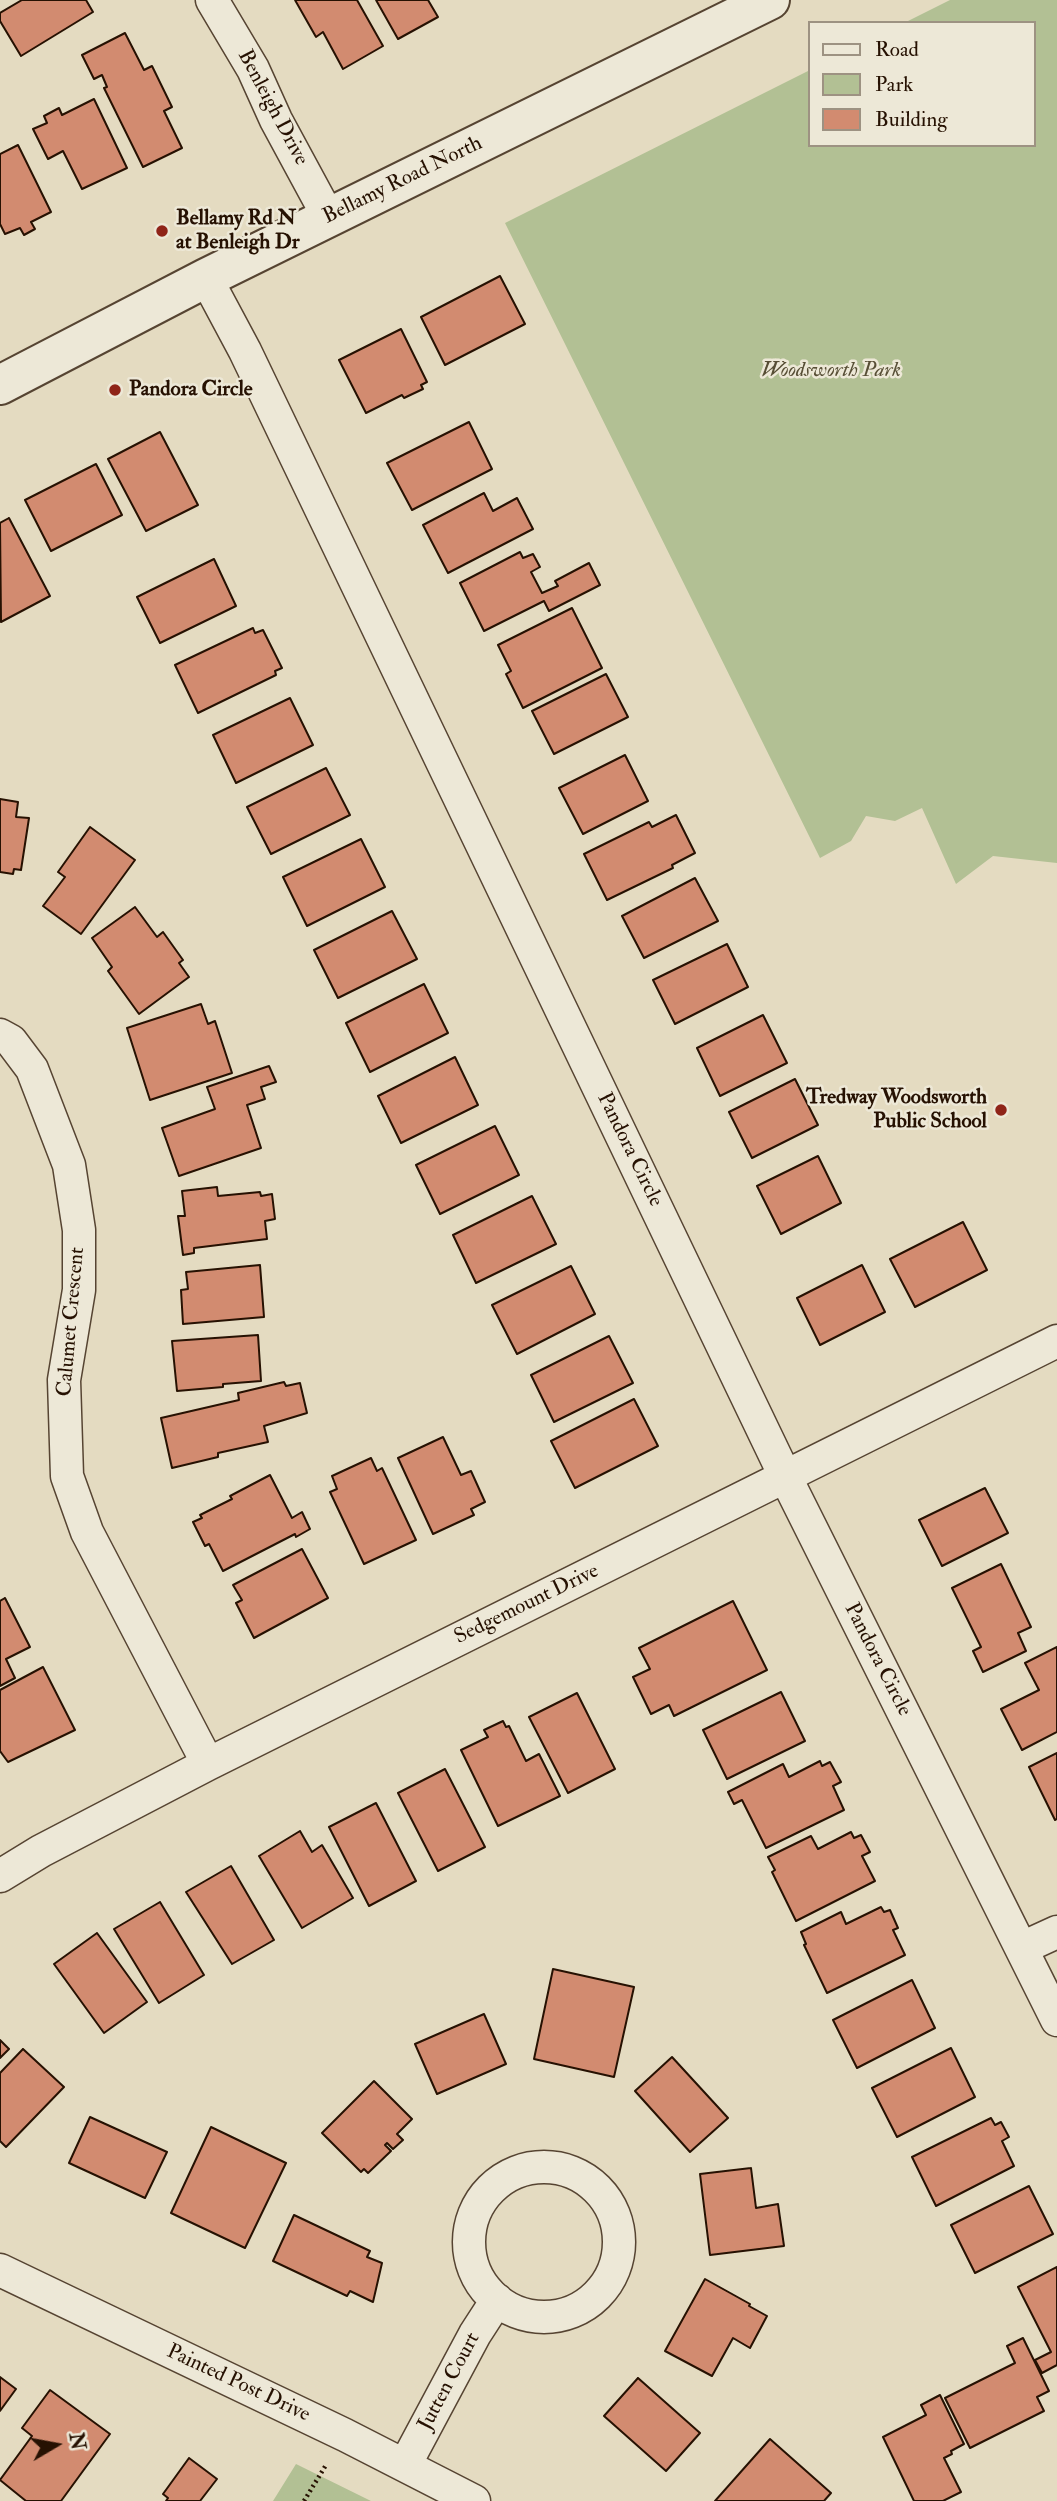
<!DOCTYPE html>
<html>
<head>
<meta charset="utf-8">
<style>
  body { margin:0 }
  #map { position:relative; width:1057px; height:2501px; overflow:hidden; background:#e4dbc1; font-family:"IM FELL Double Pica",serif }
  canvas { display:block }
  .legend { position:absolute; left:808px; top:21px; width:228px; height:126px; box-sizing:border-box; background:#ede8d7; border:2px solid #9d9282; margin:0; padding:9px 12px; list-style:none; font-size:21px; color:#261102 }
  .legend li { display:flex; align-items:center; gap:14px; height:35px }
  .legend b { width:35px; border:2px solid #9d9282 }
  .north { position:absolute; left:21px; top:2410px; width:70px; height:70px; -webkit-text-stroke:5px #ede8d7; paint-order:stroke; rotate:80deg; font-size:19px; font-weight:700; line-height:28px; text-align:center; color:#261102 }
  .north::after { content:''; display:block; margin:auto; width:24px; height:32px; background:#261102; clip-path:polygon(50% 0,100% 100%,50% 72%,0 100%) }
</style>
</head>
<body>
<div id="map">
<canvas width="1057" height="2501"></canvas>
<ul class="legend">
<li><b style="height:9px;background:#ede8d7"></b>Road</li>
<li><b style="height:19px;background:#b2c094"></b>Park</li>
<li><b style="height:19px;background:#d28b70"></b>Building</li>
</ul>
<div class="north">N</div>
</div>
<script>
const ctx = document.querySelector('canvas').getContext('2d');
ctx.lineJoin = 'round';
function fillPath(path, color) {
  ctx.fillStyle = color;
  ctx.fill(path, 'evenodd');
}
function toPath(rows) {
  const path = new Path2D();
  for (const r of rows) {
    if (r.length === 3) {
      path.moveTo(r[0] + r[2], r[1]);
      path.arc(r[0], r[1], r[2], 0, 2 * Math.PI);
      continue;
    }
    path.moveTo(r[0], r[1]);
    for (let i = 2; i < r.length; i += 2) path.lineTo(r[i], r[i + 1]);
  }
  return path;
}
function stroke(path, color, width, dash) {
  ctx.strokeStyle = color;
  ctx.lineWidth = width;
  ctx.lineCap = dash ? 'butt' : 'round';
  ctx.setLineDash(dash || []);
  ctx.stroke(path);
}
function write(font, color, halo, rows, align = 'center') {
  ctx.font = font + ' "IM FELL Double Pica",serif';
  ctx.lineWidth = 5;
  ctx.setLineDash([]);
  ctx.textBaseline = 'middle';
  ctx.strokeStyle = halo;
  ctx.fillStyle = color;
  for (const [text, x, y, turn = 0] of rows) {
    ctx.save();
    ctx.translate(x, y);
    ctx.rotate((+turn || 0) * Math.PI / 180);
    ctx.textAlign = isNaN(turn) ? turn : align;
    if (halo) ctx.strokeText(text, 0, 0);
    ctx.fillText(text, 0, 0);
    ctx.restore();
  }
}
const green = toPath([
  [950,0,1057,0,1057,863,993,856,956,884,922,808,895,821,866,816,851,841,820,858,505,223,810,70,810,145,1034,145,1034,23,904,23],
  [296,2464,371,2501,273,2501]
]);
const building = toPath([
  [22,0,86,0,93,12,21,56,0,21,0,13,22,0],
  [295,0,357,0,383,46,343,69,323,32,316,37,295,0],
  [376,0,428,0,438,17,398,39,376,0],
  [125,33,144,70,152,66,172,107,164,111,182,148,143,167,104,88,107,87,102,75,94,79,82,55,125,33],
  [94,99,127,168,82,189,63,151,48,159,33,129,47,123,44,116,59,108,62,115,94,99],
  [18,145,51,212,31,222,35,229,24,235,20,228,5,234,0,224,0,154,18,145],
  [500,276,525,324,445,365,421,317,500,276],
  [401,329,427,382,421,385,423,389,404,398,402,395,366,413,339,360,401,329],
  [469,422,492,469,412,510,387,463,469,422],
  [160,432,198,505,146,531,108,459,160,432],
  [96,464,122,515,51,551,25,500,96,464],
  [484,493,493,511,517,498,533,529,448,573,423,525,484,493],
  [9,518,50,596,1,622,0,523,9,518],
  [520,552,523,558,533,554,540,567,531,572,542,593,558,586,555,581,589,563,600,585,549,611,544,601,484,631,460,583,520,552],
  [214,559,236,606,160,643,137,597,214,559],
  [572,608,602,668,523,708,506,674,511,671,498,645,572,608],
  [253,628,255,633,263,630,282,668,275,671,276,675,198,713,175,665,253,628],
  [606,674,628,717,554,754,532,711,606,674],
  [290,698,313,745,236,783,213,735,290,698],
  [625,755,648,801,583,834,559,788,625,755],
  [326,768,350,815,271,854,247,807,326,768],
  [0,799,18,802,16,817,29,818,21,870,14,869,13,874,0,872,0,799],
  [676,815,695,853,672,865,673,868,607,900,584,854,649,822,652,827,676,815],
  [90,827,135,860,81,934,43,906,65,877,58,872,90,827],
  [361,839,385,887,307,926,283,877,361,839],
  [695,878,718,921,644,958,622,916,695,878],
  [135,907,157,937,163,932,183,960,179,963,189,977,139,1014,108,971,112,967,92,938,135,907],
  [392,911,417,959,338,998,314,950,392,911],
  [727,944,748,987,675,1024,653,980,727,944],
  [424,984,448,1033,370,1072,346,1023,424,984],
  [201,1004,208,1024,215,1021,232,1073,150,1100,127,1028,201,1004],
  [763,1015,787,1063,720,1096,697,1048,763,1015],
  [455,1057,478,1105,401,1143,378,1096,455,1057],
  [269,1066,276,1082,261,1087,265,1099,247,1105,261,1148,179,1176,162,1128,215,1109,207,1087,269,1066],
  [795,1079,818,1125,752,1158,729,1112,795,1079],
  [495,1126,519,1175,440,1214,416,1165,495,1126],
  [818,1156,841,1203,781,1234,757,1186,818,1156],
  [217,1187,218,1196,260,1192,261,1196,272,1194,275,1219,265,1221,267,1239,194,1248,194,1253,183,1255,178,1216,185,1216,182,1191,217,1187],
  [532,1196,556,1244,476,1283,453,1235,532,1196],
  [963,1222,987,1270,915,1307,890,1259,963,1222],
  [260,1265,264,1317,183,1324,181,1290,188,1289,186,1272,260,1265],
  [862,1265,885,1312,820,1345,797,1298,862,1265],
  [571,1266,595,1314,517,1354,492,1305,571,1266],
  [258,1335,261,1381,223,1384,223,1387,177,1391,172,1341,258,1335],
  [609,1336,633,1383,554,1422,531,1375,609,1336],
  [284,1382,286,1386,300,1383,307,1413,264,1426,268,1442,218,1453,218,1457,172,1468,161,1418,239,1400,238,1393,284,1382],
  [634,1399,658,1446,575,1488,551,1441,634,1399],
  [443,1437,461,1475,471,1471,485,1502,471,1509,474,1515,433,1534,398,1458,443,1437],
  [371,1458,377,1471,382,1468,416,1540,364,1564,330,1492,337,1489,332,1476,371,1458],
  [270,1475,292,1518,302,1512,310,1529,296,1537,295,1534,223,1571,209,1544,205,1546,193,1522,202,1518,200,1515,232,1499,230,1496,270,1475],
  [985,1488,1008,1533,942,1566,919,1520,985,1488],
  [302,1549,328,1598,254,1638,236,1603,242,1600,233,1585,302,1549],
  [1001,1564,1031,1627,1018,1633,1026,1651,983,1672,973,1651,981,1647,952,1588,1001,1564],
  [5,1598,30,1647,6,1659,15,1678,0,1686,0,1601,5,1598],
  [733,1601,767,1670,674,1716,669,1705,651,1714,633,1677,650,1669,639,1648,733,1601],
  [1057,1647,1057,1732,1022,1750,1001,1709,1039,1690,1025,1663,1057,1647],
  [43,1667,75,1730,8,1762,0,1751,0,1690,43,1667],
  [781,1692,805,1741,727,1779,703,1730,781,1692],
  [577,1693,615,1769,568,1793,529,1717,577,1693],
  [503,1721,506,1727,509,1726,526,1761,539,1754,560,1796,498,1826,461,1750,488,1737,484,1730,503,1721],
  [1057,1753,1057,1819,1055,1820,1029,1767,1057,1753],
  [820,1761,822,1766,830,1762,841,1782,833,1786,844,1810,766,1848,742,1800,734,1804,728,1792,783,1764,789,1777,820,1761],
  [445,1769,485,1847,438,1871,398,1793,445,1769],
  [376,1803,416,1881,369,1906,329,1827,376,1803],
  [300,1831,312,1852,322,1845,353,1898,302,1928,259,1856,300,1831],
  [851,1832,854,1838,861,1835,870,1852,862,1856,875,1881,796,1921,772,1872,775,1870,768,1857,811,1836,818,1849,851,1832],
  [231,1866,274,1940,232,1964,186,1892,231,1866],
  [160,1902,204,1975,159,2003,114,1929,160,1902],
  [881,1907,884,1912,890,1910,898,1928,893,1930,905,1955,827,1993,804,1945,806,1944,801,1932,841,1912,846,1924,881,1907],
  [97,1933,147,2002,104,2033,54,1964,97,1933],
  [553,1969,634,1987,614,2077,534,2059,553,1969],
  [912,1980,935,2028,857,2068,833,2020,912,1980],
  [484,2014,506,2064,437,2094,415,2044,484,2014],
  [0,2040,9,2049,0,2058,0,2040],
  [951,2048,975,2097,897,2137,872,2088,951,2048],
  [23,2049,64,2087,6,2147,0,2141,0,2073,23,2049],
  [672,2057,728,2118,690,2152,635,2091,672,2057],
  [374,2081,412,2119,397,2134,403,2140,393,2149,387,2143,385,2145,391,2151,368,2173,364,2169,361,2172,322,2133,374,2081],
  [90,2117,167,2152,145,2198,69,2163,90,2117],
  [991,2118,995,2125,1001,2122,1009,2137,1002,2141,1014,2166,936,2206,912,2157,991,2118],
  [211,2127,286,2163,245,2248,171,2213,211,2127],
  [751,2168,756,2208,778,2204,784,2246,710,2255,700,2174,751,2168],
  [1029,2186,1053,2234,975,2273,951,2225,1029,2186],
  [294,2215,370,2251,367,2257,382,2263,373,2302,350,2291,347,2296,273,2261,294,2215],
  [1057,2267,1057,2365,1042,2373,1035,2360,1051,2352,1018,2287,1057,2267],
  [705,2279,750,2304,749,2306,767,2316,750,2348,733,2338,712,2376,665,2351,705,2279],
  [1023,2338,1049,2391,1037,2397,1044,2411,970,2448,945,2398,1015,2363,1007,2346,1023,2338],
  [0,2377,16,2389,0,2411,0,2377],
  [638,2378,700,2433,666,2471,604,2416,638,2378],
  [50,2390,110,2434,61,2501,26,2501,0,2480,32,2436,22,2428,50,2390],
  [940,2395,964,2444,951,2451,952,2454,944,2458,961,2492,943,2501,914,2501,883,2437,926,2415,921,2405,940,2395],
  [770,2439,831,2493,824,2501,715,2501,770,2439],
  [189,2458,217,2479,200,2501,166,2501,168,2498,163,2494,189,2458]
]);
const path = toPath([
  [304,2501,326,2465]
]);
const minor = toPath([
  [212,0,253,69,276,120,329,218],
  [206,278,245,351,785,1476,1057,2020],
  [0,1035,11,1041,32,1069,69,1165,79,1230,79,1290,64,1380,67,1476,87,1532,208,1764],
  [0,1876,41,1851,208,1764,1057,1341],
  [1022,1948,1057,1932],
  [544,2242,75],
  [0,2270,345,2435,474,2501],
  [405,2465,475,2334,497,2300]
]);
const tertiary = toPath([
  [0,385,206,278,770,0]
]);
const markers = [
  [162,231,7,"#8f2418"],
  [115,390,7,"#8f2418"],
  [1001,1110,7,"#8f2418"]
];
const streetNames = [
  ["Benleigh Drive",272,108,62],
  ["Bellamy Road North",403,181,-26],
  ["Pandora Circle",629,1150,64],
  ["Calumet Crescent",72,1322,-85],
  ["Sedgemount Drive",527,1605,-26],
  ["Pandora Circle",877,1660,63],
  ["Jutten Court",450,2382,-62],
  ["Painted Post Drive",238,2384,25]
];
const poiNames = [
  ["Bellamy Rd N",176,219],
  ["at Benleigh Dr",176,243],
  ["Pandora Circle",129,390],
  ["Tredway Woodsworth",987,1098,"right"],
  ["Public School",987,1122,"right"]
];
const parkNames = [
  ["Woodsworth Park",831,371]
];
fillPath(green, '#b2c094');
fillPath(building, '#d28b70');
stroke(building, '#261102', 2);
stroke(minor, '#564432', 35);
stroke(tertiary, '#564432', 42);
stroke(path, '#261102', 4.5, [2, 3.5]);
stroke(minor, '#ede8d7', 32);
stroke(tertiary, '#ede8d7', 38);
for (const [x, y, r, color] of markers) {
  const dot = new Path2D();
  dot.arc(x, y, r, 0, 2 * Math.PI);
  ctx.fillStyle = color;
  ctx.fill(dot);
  stroke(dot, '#ede8d7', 2.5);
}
write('21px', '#261102', '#ede8d7', streetNames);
write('bold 21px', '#261102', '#ede8d7', poiNames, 'left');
write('italic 21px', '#574e35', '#ede8d7', parkNames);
</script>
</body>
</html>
